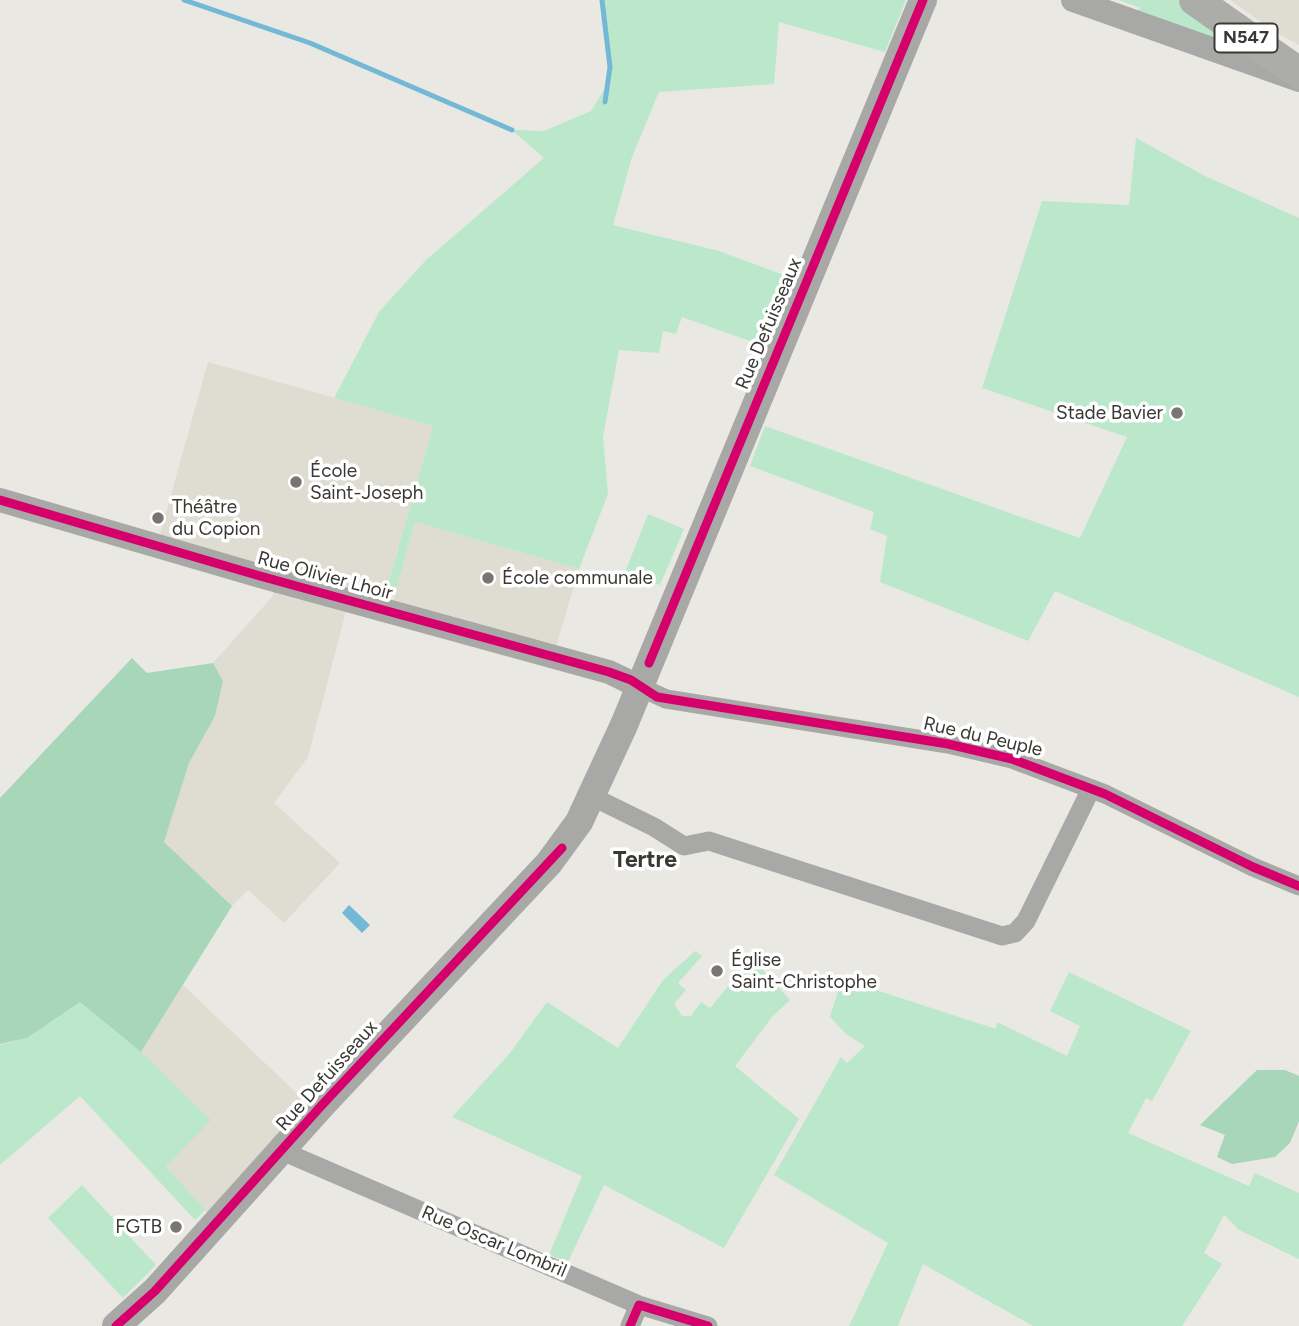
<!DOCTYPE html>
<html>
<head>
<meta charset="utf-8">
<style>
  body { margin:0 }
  canvas { display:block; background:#e9e8e3 }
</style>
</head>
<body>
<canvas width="1299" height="1326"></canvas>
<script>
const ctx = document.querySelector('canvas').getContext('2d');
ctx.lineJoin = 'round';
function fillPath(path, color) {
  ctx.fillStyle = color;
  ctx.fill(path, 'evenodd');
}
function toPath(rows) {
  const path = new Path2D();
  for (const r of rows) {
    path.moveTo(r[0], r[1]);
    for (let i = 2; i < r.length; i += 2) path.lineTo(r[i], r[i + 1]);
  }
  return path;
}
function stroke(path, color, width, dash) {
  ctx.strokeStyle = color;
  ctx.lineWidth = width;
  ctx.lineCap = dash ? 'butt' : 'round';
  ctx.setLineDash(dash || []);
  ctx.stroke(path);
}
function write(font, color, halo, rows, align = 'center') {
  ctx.font = font + ' Figtree,sans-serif';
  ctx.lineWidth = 7;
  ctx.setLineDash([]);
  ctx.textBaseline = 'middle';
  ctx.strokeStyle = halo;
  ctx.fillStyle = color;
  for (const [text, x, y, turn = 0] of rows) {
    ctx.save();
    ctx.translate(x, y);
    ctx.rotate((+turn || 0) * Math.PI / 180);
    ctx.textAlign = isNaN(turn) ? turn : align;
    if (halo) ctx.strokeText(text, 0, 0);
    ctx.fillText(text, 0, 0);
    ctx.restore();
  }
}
const built = toPath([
  [1230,0,1299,0,1299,45,1279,34],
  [208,362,433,426,383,600,159,538],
  [415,522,579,569,555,650,393,602],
  [275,588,347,607,308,757,274,803,340,863,284,923,248,890,232,906,164,842,189,763,215,716,223,681,213,663,272,597],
  [183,985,310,1106,211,1217,166,1166,141,1052]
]);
const green = toPath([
  [602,0,906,0,885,52,779,22,774,84,659,92,632,157,613,225,719,251,792,278,764,346,682,317,676,334,663,331,659,353,619,350,603,437,608,494,579,569,415,522,395,594,386,591,433,426,334,398,379,312,426,260,544,158,512,130,544,131,591,111,608,84,610,67],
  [1119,0,1179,0,1226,39,1222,45,1132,13,1141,8],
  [1136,138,1205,176,1299,218,1299,697,1055,591,1028,641,880,582,887,536,870,529,874,512,750,466,765,426,1080,538,1127,437,982,388,1042,201,1129,205],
  [648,514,684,529,660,585,624,575],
  [695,951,702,956,678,983,686,990,674,1004,682,1016,691,1016,701,1002,710,1008,752,958,790,1000,772,1017,735,1066,799,1119,724,1248,604,1185,568,1262,549,1255,582,1176,452,1117,510,1053,547,1002,618,1048,663,980],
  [1069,972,1191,1031,1152,1101,1146,1098,1128,1133,1249,1186,1255,1173,1299,1193,1299,1259,1239,1230,1224,1215,1204,1253,1222,1264,1182,1326,1033,1326,923,1264,898,1326,849,1326,888,1243,774,1175,841,1057,847,1063,865,1046,846,1034,830,1017,842,979,996,1029,997,1022,1067,1056,1080,1026,1050,1011],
  [80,1002,141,1052,211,1120,166,1166,205,1210,195,1220,80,1096,0,1165,0,1045,27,1038],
  [82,1185,156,1265,123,1298,48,1218]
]);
const forest = toPath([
  [132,658,147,673,213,663,223,681,215,716,189,763,164,842,232,906,141,1052,80,1002,27,1038,0,1044,0,798],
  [1257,1070,1285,1070,1299,1076,1299,1121,1290,1143,1275,1157,1232,1164,1217,1157,1225,1135,1200,1125]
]);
const water = toPath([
  [349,905,370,925,362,933,342,913]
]);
const stream = toPath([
  [184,0,310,43,512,130],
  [602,0,610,67,605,102]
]);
const minor = toPath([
  [640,687,666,699,948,744,1012,759,1105,794,1253,867,1299,886],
  [593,797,654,827,684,846,709,841,1002,936,1015,933,1026,921,1091,789],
  [282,1151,639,1305,708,1326],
  [630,1326,639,1305]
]);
const tertiary = toPath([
  [1073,0,1299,80],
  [0,500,260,576,609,672,640,687]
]);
const secondary = toPath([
  [116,1326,155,1291,322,1105,549,863,579,822,624,725,923,0]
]);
const primary = toPath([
  [1195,0,1299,73]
]);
const cycleway = toPath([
  [0,500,260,576,609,672,631,680,657,697,948,744,1012,759,1105,794,1253,867,1299,886],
  [649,663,923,0],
  [116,1326,155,1291,322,1105,562,848],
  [630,1326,639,1305,708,1326]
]);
const markers = [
  [1177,413,7,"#777672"],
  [296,482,7,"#777672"],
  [158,518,7,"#777672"],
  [488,578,7,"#777672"],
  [717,971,7,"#777672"],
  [176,1227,7,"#777672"]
];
const shields = [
  [1246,38,63]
];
const shieldNames = [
  ["N547",1246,38]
];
const streetNames = [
  ["Rue Defuisseaux",769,324,-67],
  ["Rue Olivier Lhoir",325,576,15],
  ["Rue du Peuple",983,737,13],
  ["Rue Defuisseaux",327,1076,-48],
  ["Rue Oscar Lombril",494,1242,23]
];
const poiNames = [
  ["Stade Bavier",1163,413,"right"],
  ["École",310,471],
  ["Saint-Joseph",310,493],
  ["Théâtre",172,507],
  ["du Copion",172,529],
  ["École communale",502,578],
  ["Église",731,960],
  ["Saint-Christophe",731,982],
  ["FGTB",162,1227,"right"]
];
const quarterNames = [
  ["Tertre",645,860]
];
fillPath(built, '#dfdcd1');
fillPath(green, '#bbe8cb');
fillPath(forest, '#a7d6b9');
fillPath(water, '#73b8d5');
stroke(stream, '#73b8d5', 5);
stroke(minor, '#a8a9a7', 19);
stroke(tertiary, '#a8a9a7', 24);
stroke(secondary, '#a8a8a6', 28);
stroke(primary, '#acaca9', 32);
stroke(cycleway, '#d6006c', 9);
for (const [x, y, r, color] of markers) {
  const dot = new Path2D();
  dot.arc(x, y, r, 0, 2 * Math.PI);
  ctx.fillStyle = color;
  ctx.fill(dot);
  stroke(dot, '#fff', 2.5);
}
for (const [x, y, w] of shields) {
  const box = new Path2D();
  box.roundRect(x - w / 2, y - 14.5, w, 29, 5);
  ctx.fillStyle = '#fff';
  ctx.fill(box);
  stroke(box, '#393835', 2);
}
write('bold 18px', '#393835', null, shieldNames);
write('19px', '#393835', '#fff', streetNames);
write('19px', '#393835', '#fff', poiNames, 'left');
write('bold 23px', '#393835', '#fff', quarterNames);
</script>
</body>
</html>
